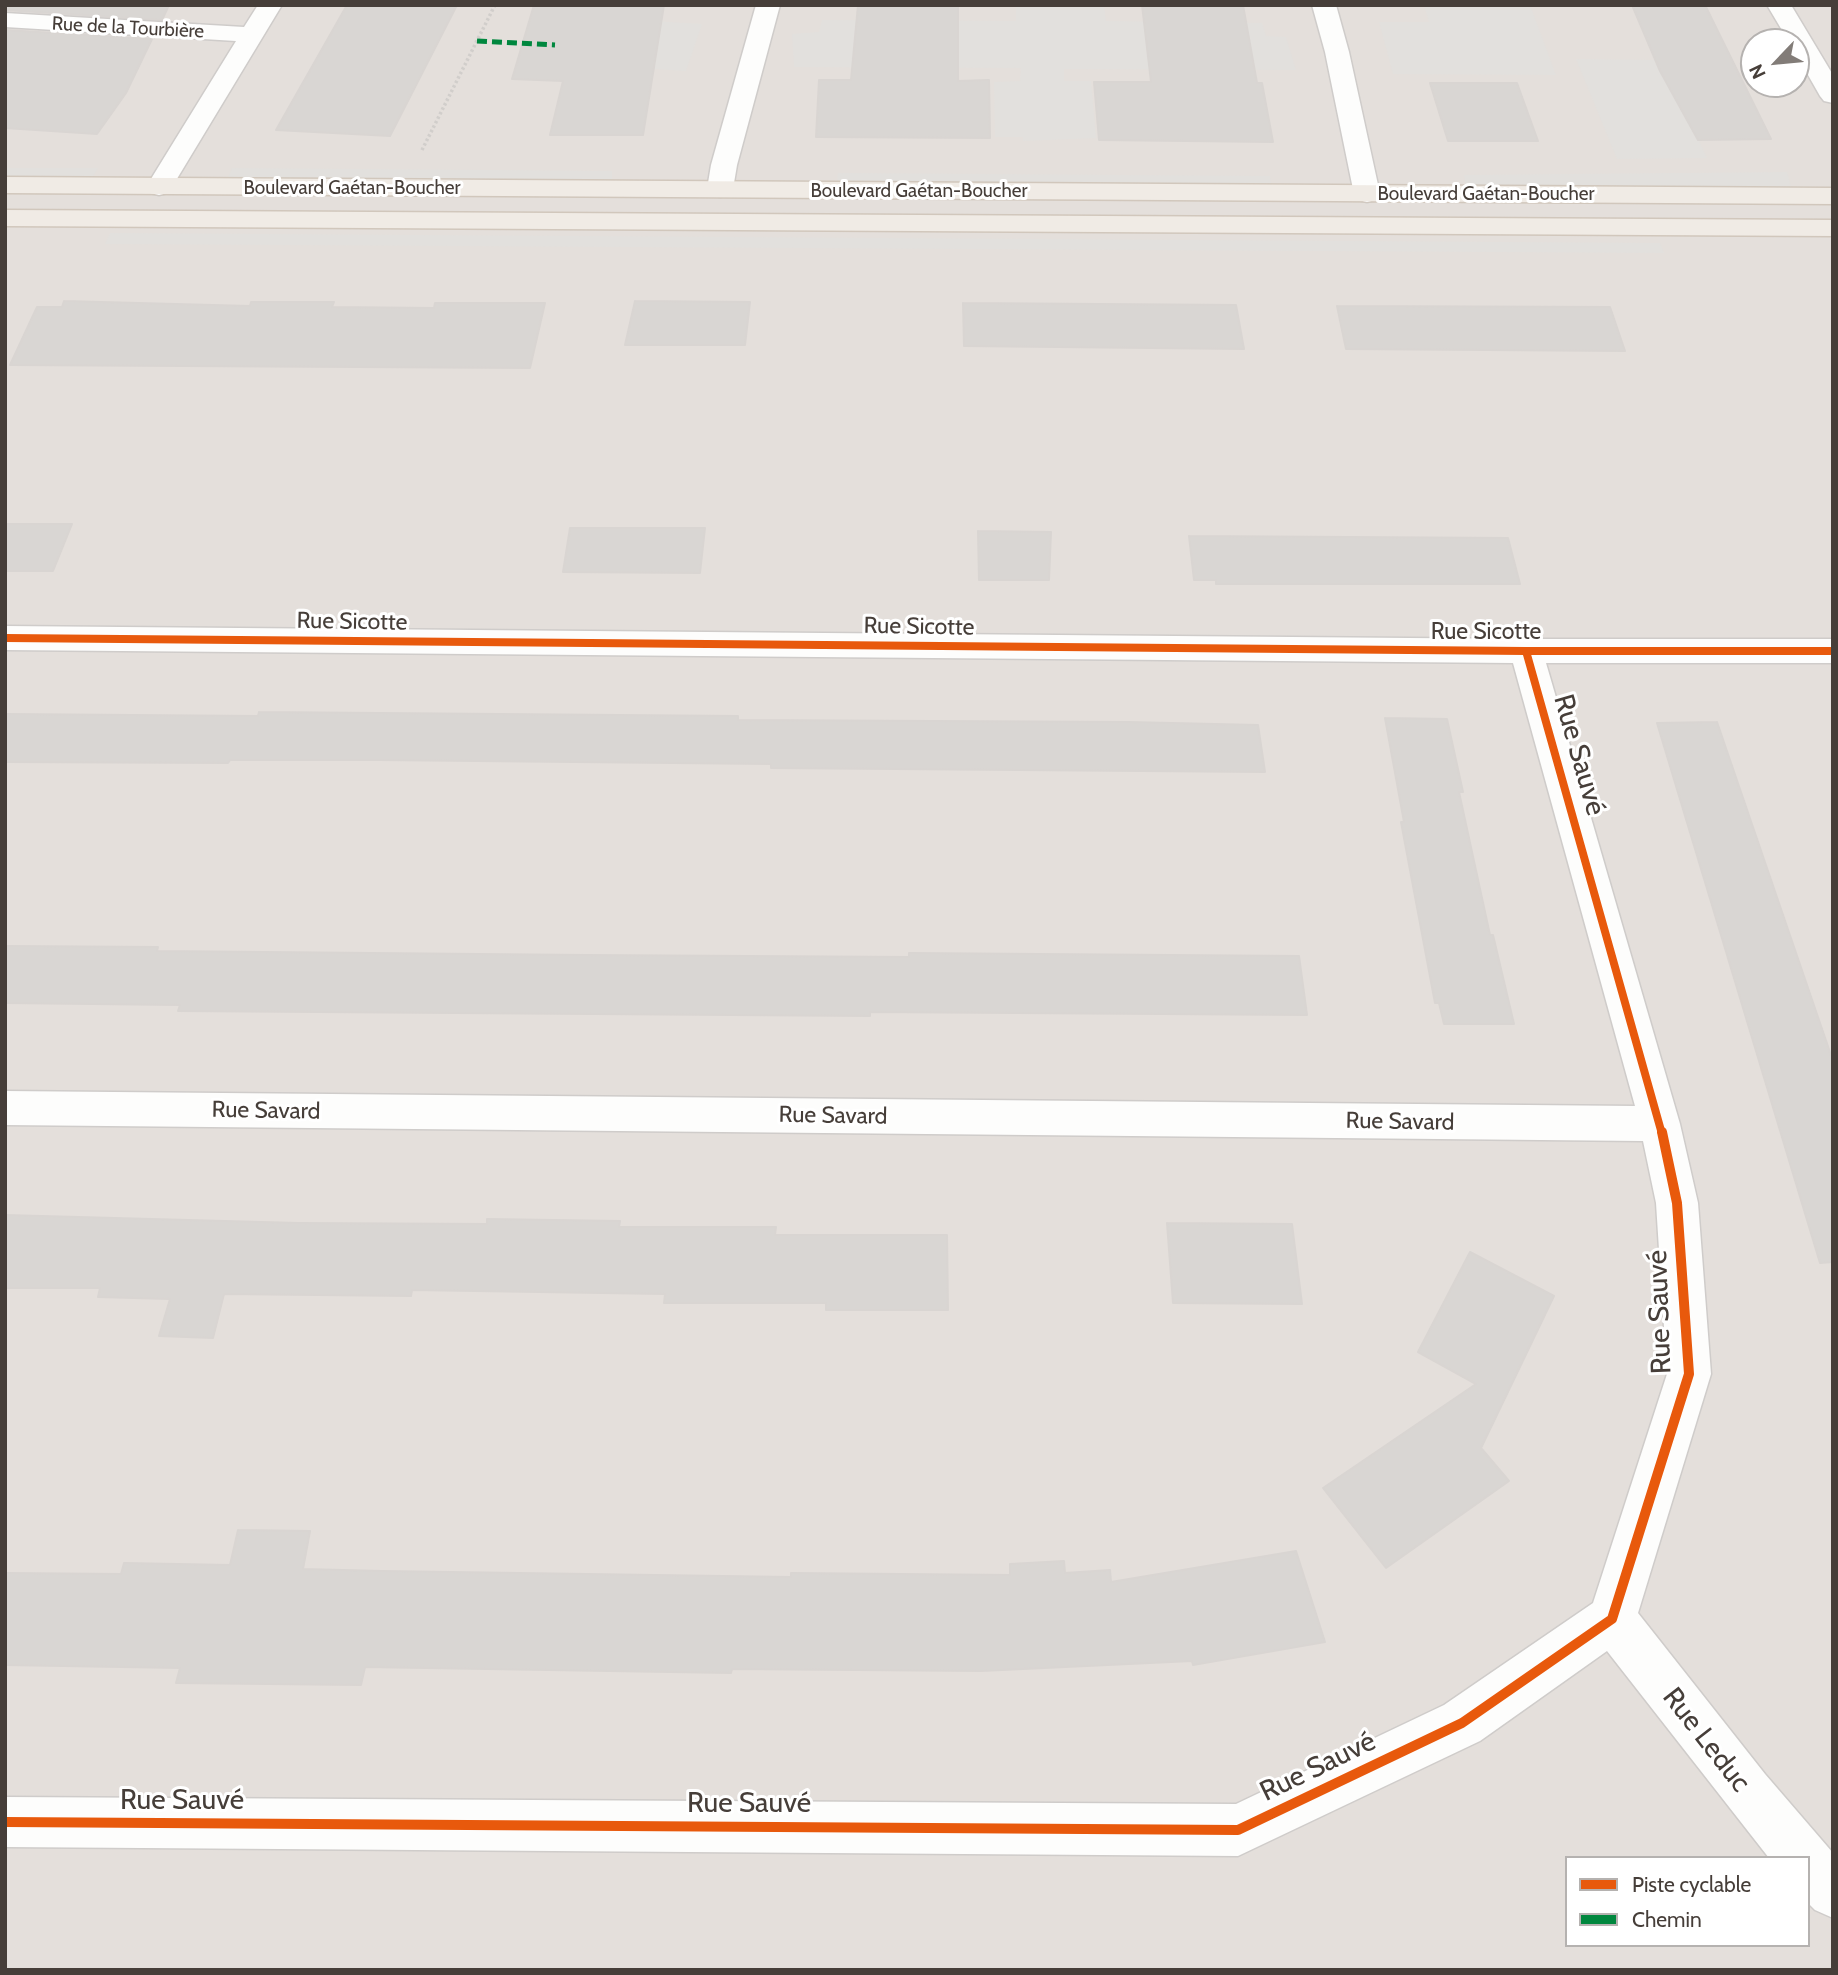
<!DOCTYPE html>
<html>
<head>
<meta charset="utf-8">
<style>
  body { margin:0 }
  #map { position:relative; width:1838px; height:1975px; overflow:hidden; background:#f1efec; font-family:Cabin,sans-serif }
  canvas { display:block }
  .frame { position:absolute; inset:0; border:7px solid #463e39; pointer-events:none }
  .legend { position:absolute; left:1565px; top:1856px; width:245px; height:91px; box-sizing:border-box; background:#fff; border:2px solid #b5b2b0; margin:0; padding:9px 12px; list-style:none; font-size:21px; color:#463e39 }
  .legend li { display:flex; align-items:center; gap:14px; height:35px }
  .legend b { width:35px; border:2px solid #b5b2b0 }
  .north { position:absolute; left:1740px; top:28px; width:70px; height:70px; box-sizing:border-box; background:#fff; border:2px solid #b5b2b0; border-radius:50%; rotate:244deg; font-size:19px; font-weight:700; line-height:28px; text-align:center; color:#463e39 }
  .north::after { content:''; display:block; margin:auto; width:24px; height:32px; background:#827c78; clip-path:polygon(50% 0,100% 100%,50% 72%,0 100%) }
</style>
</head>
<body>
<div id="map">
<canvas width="1838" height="1975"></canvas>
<div class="frame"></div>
<ul class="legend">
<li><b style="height:9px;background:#e8590c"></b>Piste cyclable</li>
<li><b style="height:9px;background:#00873e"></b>Chemin</li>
</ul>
<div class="north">N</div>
</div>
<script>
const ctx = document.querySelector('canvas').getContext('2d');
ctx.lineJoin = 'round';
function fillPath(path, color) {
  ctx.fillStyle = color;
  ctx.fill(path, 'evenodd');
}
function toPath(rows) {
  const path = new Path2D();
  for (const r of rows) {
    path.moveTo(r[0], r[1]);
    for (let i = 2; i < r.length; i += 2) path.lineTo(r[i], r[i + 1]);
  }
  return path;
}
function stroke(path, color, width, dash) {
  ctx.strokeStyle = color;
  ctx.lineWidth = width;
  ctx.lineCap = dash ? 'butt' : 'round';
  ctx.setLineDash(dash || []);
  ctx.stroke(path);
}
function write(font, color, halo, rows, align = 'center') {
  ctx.font = font + ' Cabin,sans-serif';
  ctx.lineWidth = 6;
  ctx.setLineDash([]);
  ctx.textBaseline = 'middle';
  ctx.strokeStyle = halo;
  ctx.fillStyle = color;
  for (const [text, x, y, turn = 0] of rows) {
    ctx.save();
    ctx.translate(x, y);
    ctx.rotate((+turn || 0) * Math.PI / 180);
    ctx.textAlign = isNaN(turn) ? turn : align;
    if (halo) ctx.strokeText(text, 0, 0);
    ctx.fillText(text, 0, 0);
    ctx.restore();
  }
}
const residential = toPath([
  [5,5,1833,5,1833,1970,5,1970],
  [1754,42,1796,42,1796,84,1754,84],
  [1567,1858,1808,1858,1808,1945,1567,1945]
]);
const parking = toPath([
  [1016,5,1104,5,1106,21,1262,23,1266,36,1286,37,1296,70,1064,69,1064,81,1091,81,1096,138,1023,141,1023,137,995,137,994,82,1020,81,1021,68,794,67,792,34,819,32,822,20,1016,21],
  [1424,5,1530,5,1556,75,1393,74,1379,22,1429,22],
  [556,15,702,24,686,71,535,61],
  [1576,59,1662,60,1707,158,1617,159],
  [5,168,98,168,92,178,5,177],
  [232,168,612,171,612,180,228,178],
  [1787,172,1791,187,1466,185,1464,175],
  [838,173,1270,176,1271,184,837,182],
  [110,233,1660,243,1664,253,105,244]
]);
const building = toPath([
  [5,5,169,5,162,20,5,10,5,5],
  [347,5,457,5,390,136,276,130,347,5],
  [534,5,664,5,643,135,550,135,563,81,512,79,534,5],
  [858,5,958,5,958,81,989,80,990,138,816,137,819,80,851,80,858,5],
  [1142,5,1243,5,1257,83,1262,83,1273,142,1099,140,1094,82,1151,82,1142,5],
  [1632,5,1705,5,1771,139,1698,140,1660,71,1632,5],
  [5,30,152,39,126,93,97,134,5,128,5,30],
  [1430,83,1517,83,1538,141,1448,141,1430,83],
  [64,301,250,306,251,302,334,302,332,307,434,308,435,303,545,303,530,368,10,365,37,307,62,307,64,301],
  [635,301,750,302,745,345,625,345,635,301],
  [963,303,1236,305,1244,349,964,346,963,303],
  [1337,306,1610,307,1625,351,1346,349,1337,306],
  [5,524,72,524,53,571,5,571,5,524],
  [570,528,705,528,700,573,563,572,570,528],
  [978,531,1051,532,1049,580,979,580,978,531],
  [1189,536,1508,538,1520,584,1216,584,1216,580,1194,580,1189,536],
  [259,712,738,716,738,720,1128,722,1258,725,1265,772,771,768,771,764,378,760,230,760,228,763,5,762,5,714,258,716,259,712],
  [1385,718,1447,719,1463,792,1459,792,1490,935,1493,935,1514,1024,1444,1024,1439,1003,1435,1003,1401,822,1404,822,1385,718],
  [1717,722,1833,1061,1833,1262,1820,1263,1657,723,1717,722],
  [5,946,158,947,157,951,585,955,909,957,909,953,1299,956,1307,1015,870,1012,870,1016,178,1011,180,1005,5,1003,5,946],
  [5,1215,298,1223,487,1224,487,1219,620,1221,619,1227,776,1227,775,1235,947,1235,948,1310,826,1310,826,1303,664,1303,665,1294,412,1290,411,1296,224,1294,213,1338,159,1336,170,1299,98,1297,100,1288,5,1288,5,1215],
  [1167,1223,1292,1224,1302,1304,1173,1303,1167,1223],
  [1470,1252,1554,1296,1481,1448,1509,1481,1386,1568,1323,1488,1476,1384,1418,1352,1470,1252],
  [238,1530,310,1531,303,1569,382,1571,791,1577,791,1573,1010,1575,1010,1564,1064,1561,1065,1573,1110,1570,1111,1582,1296,1551,1325,1642,1193,1665,1192,1661,981,1671,732,1669,731,1673,365,1667,361,1685,176,1683,180,1668,5,1665,5,1573,121,1574,124,1563,230,1565,238,1530]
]);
const path = toPath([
  [422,150,495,5]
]);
const minor = toPath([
  [258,5,282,5,172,187,168,193,159,195,150,193,146,187,236,41,5,27,5,13,244,27,258,5],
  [756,5,780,5,737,165,733,189,729,195,720,197,711,195,707,189,711,165,756,5],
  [1312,5,1336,5,1349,52,1380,194,1376,200,1367,202,1358,200,1354,194,1325,52,1312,5],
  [1767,5,1791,5,1833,75,1833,103,1824,101,1820,96,1796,54,1796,42,1789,42,1767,5],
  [5,626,1526,639,1833,639,1833,663,1546,663,1680,1124,1698,1203,1711,1374,1638,1613,1765,1774,1833,1853,1833,1918,1815,1910,1808,1903,1808,1858,1769,1858,1607,1651,1480,1741,1238,1856,5,1847,5,1797,1236,1804,1444,1705,1593,1603,1667,1374,1656,1203,1643,1141,5,1125,5,1091,1635,1106,1513,663,5,650,5,626]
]);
const major = toPath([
  [5,177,1833,188,1833,204,5,193,5,177],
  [5,210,1833,220,1833,236,5,226,5,210]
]);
const quiet = toPath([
  [477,41,555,45]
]);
const cyclewayFar1 = toPath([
  [5,638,1526,651,1833,651],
  [1526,651,1662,1134]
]);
const cycleway = toPath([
  [5,1822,1238,1830,1462,1723,1612,1619,1689,1374,1677,1203,1662,1132]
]);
const farStreetnames = [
  ["Rue de la Tourbière",128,28,3],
  ["Boulevard Gaétan-Boucher",352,188],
  ["Boulevard Gaétan-Boucher",919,191],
  ["Boulevard Gaétan-Boucher",1486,194]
];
const streetNames = [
  ["Rue Sicotte",352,622,1],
  ["Rue Sicotte",919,627,1],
  ["Rue Sicotte",1486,632],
  ["Rue Savard",266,1111,1],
  ["Rue Savard",833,1116,1],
  ["Rue Savard",1400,1122,1]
];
const nearStreetnames = [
  ["Rue Sauvé",1579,755,74],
  ["Rue Sauvé",1660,1312,-92],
  ["Rue Leduc",1706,1740,52],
  ["Rue Sauvé",1318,1767,-26],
  ["Rue Sauvé",182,1801],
  ["Rue Sauvé",749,1804]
];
fillPath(residential, '#e4dfdb');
fillPath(parking, '#e2e0dd');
fillPath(building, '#d9d6d3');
stroke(building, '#d9d5d2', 2);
stroke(minor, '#cfccca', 3);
stroke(major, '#d1c7bc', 3);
stroke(path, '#d1cecb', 3.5, [2.5, 2.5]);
fillPath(minor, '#fdfdfc');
fillPath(major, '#f0ebe5');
stroke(quiet, '#00873e', 5, [10, 5]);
stroke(cyclewayFar1, '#e8590c', 8);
stroke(cycleway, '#e8590c', 10);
write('19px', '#463e39', '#fff', farStreetnames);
write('23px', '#463e39', '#fff', streetNames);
write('28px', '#463e39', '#fff', nearStreetnames);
</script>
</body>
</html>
